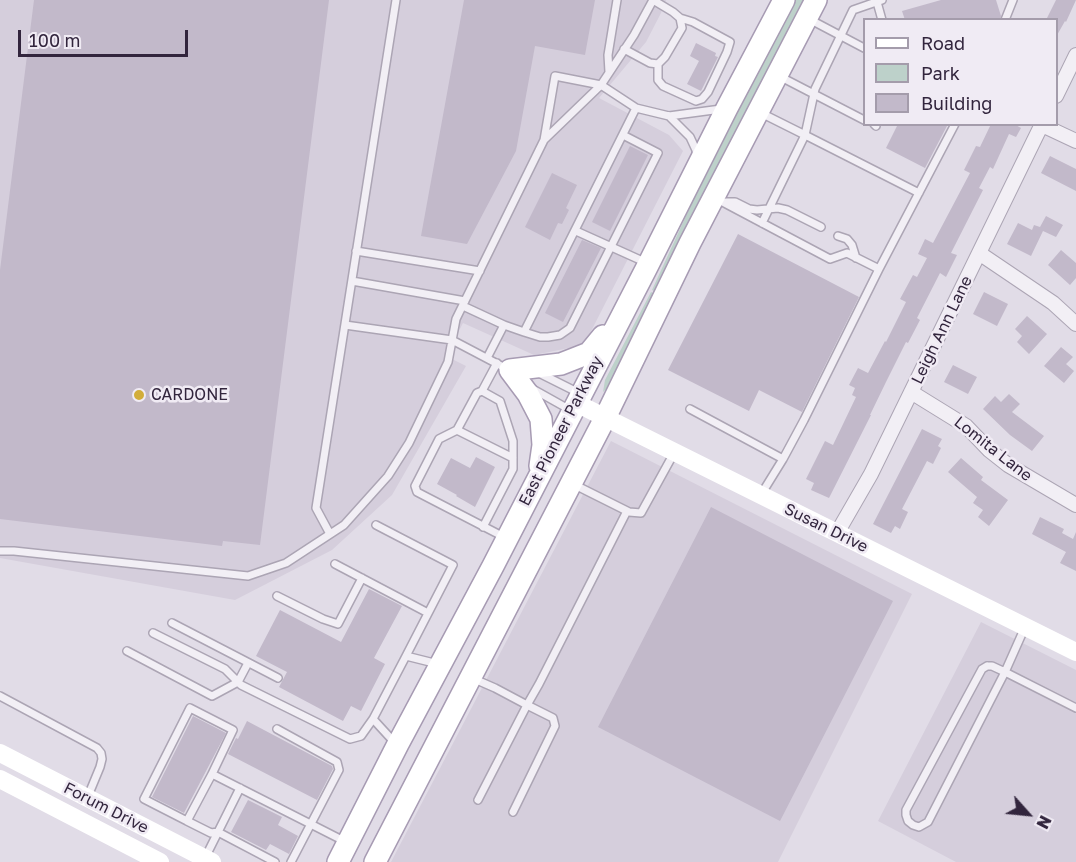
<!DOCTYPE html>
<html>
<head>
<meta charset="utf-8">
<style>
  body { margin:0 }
  #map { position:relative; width:1076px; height:862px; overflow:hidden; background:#e1dce7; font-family:"Golos Text",sans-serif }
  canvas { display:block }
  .legend { position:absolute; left:863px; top:18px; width:195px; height:108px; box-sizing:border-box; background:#f0ebf4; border:2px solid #a49cab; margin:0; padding:8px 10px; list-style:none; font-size:18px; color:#32253d }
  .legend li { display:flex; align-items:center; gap:12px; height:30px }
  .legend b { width:30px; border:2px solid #a49cab }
  .north { position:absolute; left:998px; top:784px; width:60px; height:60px; -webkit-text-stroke:4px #f0ebf4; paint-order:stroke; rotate:117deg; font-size:16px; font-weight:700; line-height:24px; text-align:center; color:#32253d }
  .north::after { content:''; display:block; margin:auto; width:21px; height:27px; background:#32253d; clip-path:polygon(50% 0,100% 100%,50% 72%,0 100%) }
  .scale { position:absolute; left:18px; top:30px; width:170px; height:27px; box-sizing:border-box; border:3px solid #32253d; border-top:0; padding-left:8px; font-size:18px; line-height:21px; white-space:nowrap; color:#32253d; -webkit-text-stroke:4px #f0ebf4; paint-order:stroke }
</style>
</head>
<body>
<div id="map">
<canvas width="1076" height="862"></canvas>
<ul class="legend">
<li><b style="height:8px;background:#fff"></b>Road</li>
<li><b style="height:16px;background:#bdd1ca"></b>Park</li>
<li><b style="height:16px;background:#c2b9ca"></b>Building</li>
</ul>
<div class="north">N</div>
<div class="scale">100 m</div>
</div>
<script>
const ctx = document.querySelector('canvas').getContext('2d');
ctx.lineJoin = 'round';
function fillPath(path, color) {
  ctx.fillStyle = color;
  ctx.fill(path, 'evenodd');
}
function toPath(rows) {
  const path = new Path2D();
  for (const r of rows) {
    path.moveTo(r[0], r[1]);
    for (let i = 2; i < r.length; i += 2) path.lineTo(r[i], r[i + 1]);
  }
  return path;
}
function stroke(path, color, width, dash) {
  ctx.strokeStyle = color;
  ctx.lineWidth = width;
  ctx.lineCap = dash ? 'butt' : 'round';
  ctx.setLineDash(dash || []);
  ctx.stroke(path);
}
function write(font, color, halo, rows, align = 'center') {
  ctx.font = font + ' "Golos Text",sans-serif';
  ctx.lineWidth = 5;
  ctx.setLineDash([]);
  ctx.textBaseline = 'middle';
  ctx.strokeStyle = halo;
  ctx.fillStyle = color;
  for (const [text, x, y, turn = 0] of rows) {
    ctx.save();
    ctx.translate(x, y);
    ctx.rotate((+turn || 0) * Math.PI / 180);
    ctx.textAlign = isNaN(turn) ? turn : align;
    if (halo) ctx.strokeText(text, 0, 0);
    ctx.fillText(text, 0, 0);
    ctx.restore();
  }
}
const built = toPath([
  [0,0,666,0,661,13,646,42,599,98,669,135,683,151,584,345,534,355,463,323,446,356,466,366,392,495,332,550,235,600,0,558],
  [611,441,912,594,778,862,391,862],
  [981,622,1076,670,1076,862,956,862,878,821]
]);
const green = toPath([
  [794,0,810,0,612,384,603,392,605,380,651,292,653,293,654,291,652,290,713,157]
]);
const building = toPath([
  [34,0,329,0,260,545,223,541,222,546,0,519,0,270],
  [464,0,595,0,585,55,535,46,516,151,467,244,421,236],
  [941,0,996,0,1001,16,1000,20,905,20,902,11],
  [1056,0,1076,0,1066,22,1065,21,1056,37,1056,20,1046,20],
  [696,43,716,53,715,56,718,57,701,91,687,84,699,61,690,56],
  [898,124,948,124,925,168,886,148],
  [991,124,1014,124,1021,128,1016,137,1009,134,993,169,990,167,979,188,983,190,951,253,957,255,946,277,940,273,917,318,920,320,908,343,906,342,886,382,870,415,871,415,829,498,811,490,814,483,806,479,825,441,833,445,856,397,852,395,855,388,849,385,858,368,868,373,885,341,886,342,906,302,900,299,913,275,917,277,927,258,918,254,925,239,933,243,970,173,964,170,976,146,980,147],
  [630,146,648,155,610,231,592,222],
  [1050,156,1076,169,1076,191,1041,173],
  [552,173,577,185,566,208,569,210,562,224,558,223,550,240,525,227],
  [1046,216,1063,225,1056,237,1043,231,1031,256,1007,244,1018,223,1032,230,1034,225,1040,227],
  [738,234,859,297,802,412,759,390,749,411,668,370],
  [582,240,601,248,563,322,545,313],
  [1061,250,1076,263,1076,278,1070,285,1048,265],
  [984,292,1008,304,997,326,973,314],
  [1027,316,1047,334,1029,354,1017,342,1022,336,1015,329],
  [1061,347,1073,357,1066,364,1074,371,1064,383,1044,366],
  [953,365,977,377,968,394,944,382],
  [1009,394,1020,404,1012,412,1044,436,1032,451,1010,435,983,409,995,396,1001,402],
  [922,429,942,439,938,446,941,448,933,464,927,461,902,509,908,512,900,529,895,526,891,533,873,524],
  [476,457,495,467,475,507,456,496,457,495,437,484,451,458,470,468],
  [961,458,983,477,981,480,1008,500,989,526,978,517,983,510,973,503,977,497,948,472],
  [711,507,893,601,780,821,598,727],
  [1040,517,1064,529,1062,533,1073,539,1076,532,1076,571,1060,563,1066,552,1032,534],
  [369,589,402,606,374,658,385,664,361,711,351,706,343,721,279,687,287,672,256,656,280,610,341,642],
  [193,716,226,733,184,813,152,797],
  [247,721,332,766,333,769,317,800,228,754,236,738,238,739],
  [248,800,282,817,278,825,298,836,289,854,270,844,266,850,231,832]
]);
const lane = toPath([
  [882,0,853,10,815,89,805,135,919,193],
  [877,2,882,20],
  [809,19,864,48],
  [1005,20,1013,0],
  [624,49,650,63,658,64,665,57,682,28,680,18,673,12,653,0],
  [658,64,658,80,663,86,696,101,702,99,708,92,727,52,730,42,693,22,680,18],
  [609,72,608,55,617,0],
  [779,76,864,120],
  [761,113,805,135,762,223],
  [669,116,690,137,696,150,697,157],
  [874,124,876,126,876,124],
  [544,140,555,76,601,85,636,108,669,116,721,109],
  [715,198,830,259,847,253,879,269],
  [726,202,735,202,749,209,757,210,778,208,787,210,821,227],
  [576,231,647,263],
  [838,236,847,239,852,245,856,258],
  [356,251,480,271],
  [352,281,465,301],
  [463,306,504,325,487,358],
  [345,325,452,340,509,370],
  [504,325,524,332,636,108],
  [524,332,540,337,548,337,560,335,570,328,658,153,623,135],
  [539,373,575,391,576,396],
  [531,388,565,407,572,405],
  [482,391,497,363],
  [690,409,783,459],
  [457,430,513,458],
  [573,484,629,512,641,513,674,453],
  [762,493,783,459,804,420,879,269,955,124],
  [376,525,453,565,406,656],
  [483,527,513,469,513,441,500,401,482,391,477,393,457,430,439,439,415,486,417,492,504,537],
  [330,534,316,508,396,0],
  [0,551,14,551,248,576,286,563,344,525,388,476,409,443,448,362,456,319,544,140,601,85,634,35,653,0],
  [335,564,428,613],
  [277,596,323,619,338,624,362,578],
  [172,623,278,678],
  [1025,627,1005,672,1076,708],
  [153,633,225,669,241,685,350,739,361,736,373,719],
  [127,651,212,696,238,682,248,663],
  [987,666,992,666,1005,672,928,822,919,827,913,825,908,821,906,815,906,810,982,669,987,666],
  [472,678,495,688,527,705,539,684,627,511],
  [0,696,97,748,101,753,102,759,100,767,88,796],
  [277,729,337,762,339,770,291,862],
  [395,743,373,719,406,656,438,664],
  [212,774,187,821,144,799,190,708,233,730,212,774,346,842],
  [478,800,527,705,553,718,555,726,513,812],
  [187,821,211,833,218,832,275,862],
  [205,858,240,788]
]);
const street = toPath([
  [1056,96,1076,55],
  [1042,125,1076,141],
  [979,253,1053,303,1076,324],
  [911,392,966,426,989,450,1008,465,1076,505],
  [837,533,871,474,1042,124]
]);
const secondary = toPath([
  [576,403,1076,652],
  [0,753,212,862],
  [0,779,160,862]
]);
const primary = toPath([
  [540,466,543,445,541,419,528,394,510,370,561,364,589,353,603,336],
  [338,862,398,744,493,566,646,269,727,108,784,0],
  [375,862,605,418,690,243,816,0]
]);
const markers = [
  [139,395,6,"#d2ad3a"]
];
const streetNames = [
  ["Leigh Ann Lane",942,330,-64],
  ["East Pioneer Parkway",561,431,-63],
  ["Lomita Lane",993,449,38],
  ["Susan Drive",826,528,26],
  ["Forum Drive",106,808,27]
];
const poiNames = [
  ["CARDONE",151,395]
];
fillPath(built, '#d5cedc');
fillPath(green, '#bdd1ca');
fillPath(building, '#c2b9ca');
stroke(lane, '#aca5b4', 10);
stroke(street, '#aca5b4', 16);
stroke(primary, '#a79bb3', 24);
stroke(lane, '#f2eff5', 7);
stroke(street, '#f2eff5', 14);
stroke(secondary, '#fff', 18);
stroke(primary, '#fff', 21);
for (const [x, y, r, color] of markers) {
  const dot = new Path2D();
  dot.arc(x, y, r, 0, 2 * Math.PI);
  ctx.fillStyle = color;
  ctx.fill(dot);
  stroke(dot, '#f0ebf4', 2);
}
write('16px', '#32253d', '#f0ebf4', streetNames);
write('16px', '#32253d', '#f0ebf4', poiNames, 'left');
</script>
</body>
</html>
